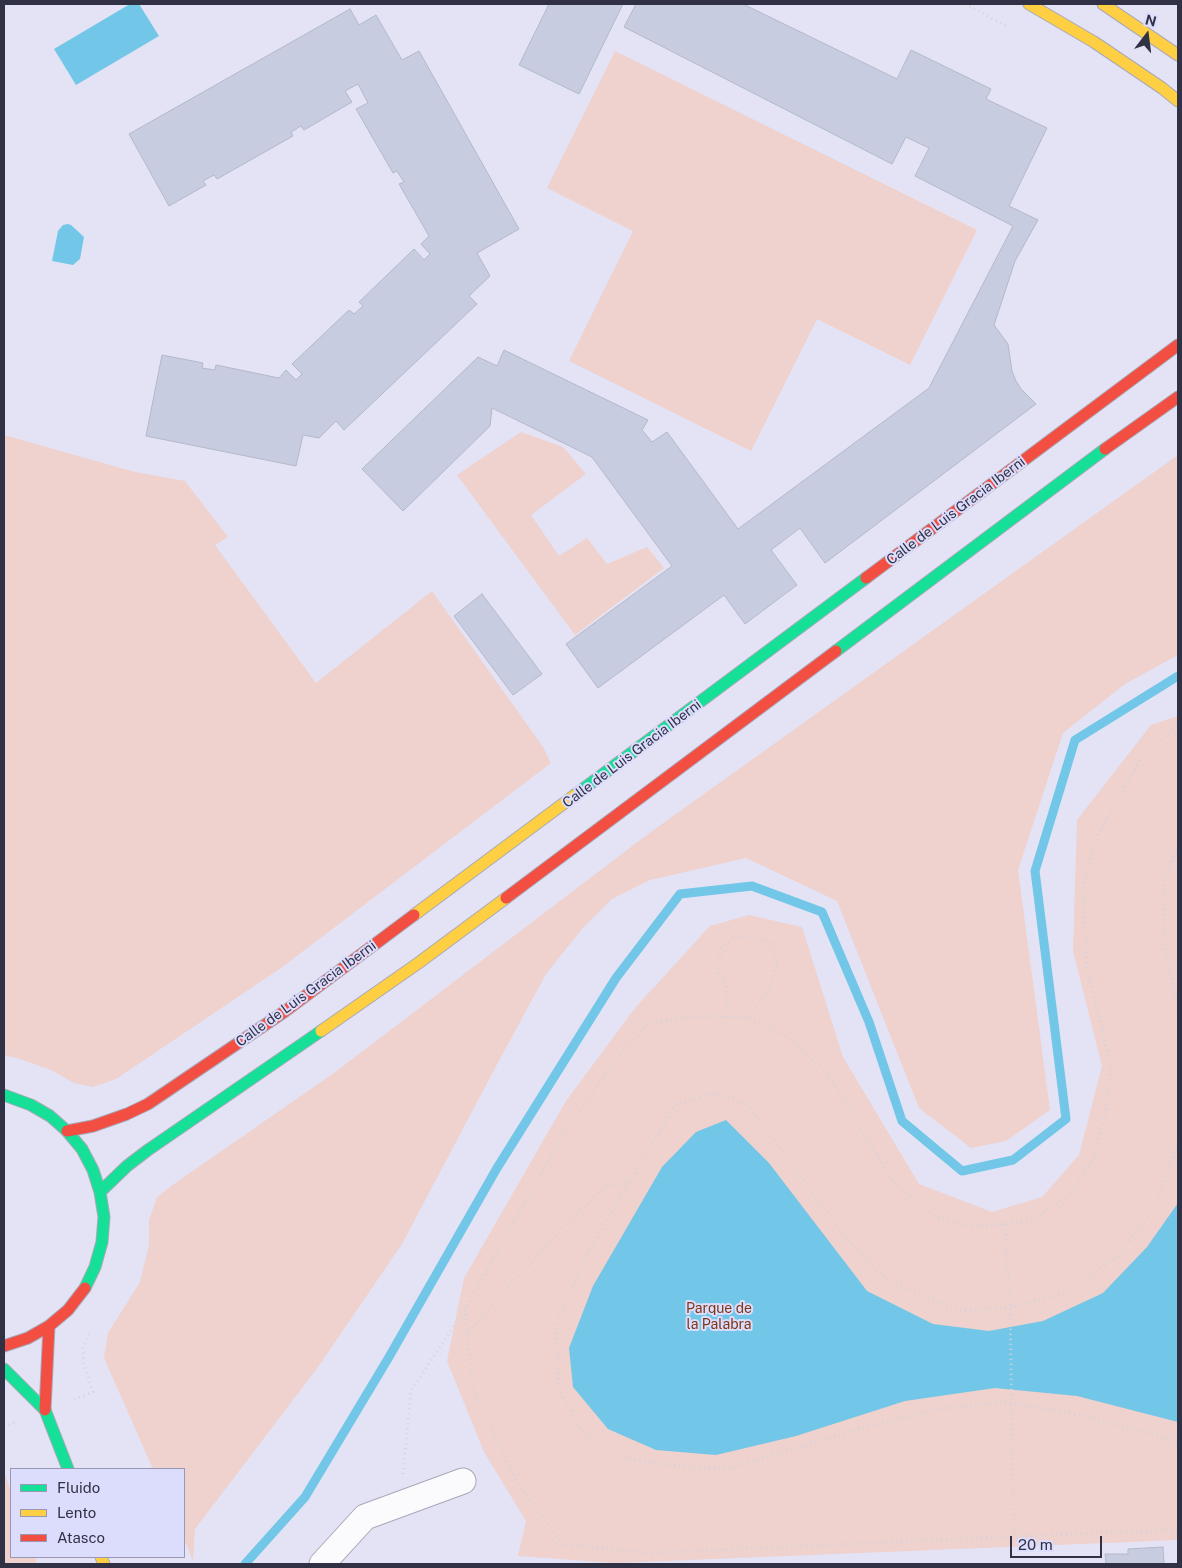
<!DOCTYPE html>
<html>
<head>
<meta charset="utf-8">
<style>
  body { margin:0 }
  #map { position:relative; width:1182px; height:1568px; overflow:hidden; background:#e3e3f5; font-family:"Public Sans",sans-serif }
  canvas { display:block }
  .frame { position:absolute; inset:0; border:5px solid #313145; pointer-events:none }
  .legend { position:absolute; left:10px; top:1468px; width:175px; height:90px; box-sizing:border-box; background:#dcdcfc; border:1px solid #9898b3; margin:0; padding:6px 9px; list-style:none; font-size:15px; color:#313145 }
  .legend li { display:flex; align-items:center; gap:10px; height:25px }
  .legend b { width:25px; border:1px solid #9898b3 }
  .north { position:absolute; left:1122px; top:10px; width:50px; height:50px; -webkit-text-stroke:4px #dcdcfc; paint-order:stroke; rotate:15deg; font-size:14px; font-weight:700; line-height:20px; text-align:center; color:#313145 }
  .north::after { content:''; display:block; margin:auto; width:18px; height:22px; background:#313145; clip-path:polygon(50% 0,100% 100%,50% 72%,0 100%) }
  .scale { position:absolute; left:1010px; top:1536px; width:92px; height:22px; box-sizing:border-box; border:2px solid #313145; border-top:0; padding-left:6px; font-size:15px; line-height:18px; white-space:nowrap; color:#313145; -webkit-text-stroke:4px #dcdcfc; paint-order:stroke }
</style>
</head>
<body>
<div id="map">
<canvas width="1182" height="1568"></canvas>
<div class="frame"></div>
<ul class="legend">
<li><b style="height:6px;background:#16e098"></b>Fluido</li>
<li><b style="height:6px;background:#ffcf43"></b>Lento</li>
<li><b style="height:6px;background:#f24e42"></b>Atasco</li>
</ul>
<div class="north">N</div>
<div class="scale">20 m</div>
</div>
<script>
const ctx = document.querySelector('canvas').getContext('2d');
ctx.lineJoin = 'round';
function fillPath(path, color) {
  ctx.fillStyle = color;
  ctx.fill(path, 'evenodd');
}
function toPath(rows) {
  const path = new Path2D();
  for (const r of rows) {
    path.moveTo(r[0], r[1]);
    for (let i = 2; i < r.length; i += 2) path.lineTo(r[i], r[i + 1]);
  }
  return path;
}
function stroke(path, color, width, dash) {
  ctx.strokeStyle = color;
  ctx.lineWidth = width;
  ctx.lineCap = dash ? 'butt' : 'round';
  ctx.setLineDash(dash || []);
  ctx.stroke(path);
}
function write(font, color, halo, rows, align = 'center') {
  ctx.font = font + ' "Public Sans",sans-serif';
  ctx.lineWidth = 4;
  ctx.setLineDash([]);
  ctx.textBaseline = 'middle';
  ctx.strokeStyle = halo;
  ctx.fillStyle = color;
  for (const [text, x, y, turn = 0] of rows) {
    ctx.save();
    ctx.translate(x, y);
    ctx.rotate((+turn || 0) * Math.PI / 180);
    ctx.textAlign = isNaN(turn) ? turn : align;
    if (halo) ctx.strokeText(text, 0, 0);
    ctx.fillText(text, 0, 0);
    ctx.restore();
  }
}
const green = toPath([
  [615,51,977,230,910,365,817,319,751,451,569,361,633,231,547,188],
  [521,432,563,447,586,474,531,515,559,556,587,538,607,564,647,547,664,568,575,635,457,475],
  [4,435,135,472,185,481,228,537,215,545,316,683,432,591,543,747,551,763,281,968,116,1079,93,1087,74,1083,51,1070,20,1059,4,1055],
  [1178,455,1178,655,1125,684,1063,733,1018,870,1050,1110,1006,1141,971,1148,919,1108,837,901,746,858,650,880,612,899,582,929,546,974,494,1070,402,1244,318,1367,195,1529,193,1561,184,1539,184,1469,153,1469,104,1358,108,1333,140,1282,149,1245,149,1220,157,1197,174,1184,334,1073,648,834],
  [1178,716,1178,1540,615,1563,518,1556,526,1521,484,1452,447,1361,464,1278,566,1101,635,1008,710,926,749,915,802,927,843,1057,919,1184,992,1212,1042,1197,1079,1155,1102,1066,1073,951,1077,820,1151,725],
  [4,1471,11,1492,11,1557,35,1557,37,1564,4,1564]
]);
const water = toPath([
  [130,4,139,4,159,36,76,85,54,49],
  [68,224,71,225,84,237,80,259,73,265,52,261,58,231,63,225],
  [726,1120,769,1163,867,1291,933,1324,989,1331,1043,1321,1103,1293,1147,1247,1178,1203,1178,1422,1077,1396,995,1388,905,1401,796,1436,716,1455,656,1450,608,1429,573,1387,569,1348,593,1286,662,1167,696,1132]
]);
const stream = toPath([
  [245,1564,305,1497,389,1357,497,1168,616,978,680,894,752,886,822,912,869,1022,902,1121,962,1171,1013,1160,1066,1119,1035,871,1075,740,1178,676]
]);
const building = toPath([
  [549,4,623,4,579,94,519,65,549,4],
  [636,4,743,4,897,79,911,50,991,89,986,99,1047,128,1009,206,1038,220,1015,261,994,325,1008,344,1012,371,1016,381,1021,389,1036,404,825,563,800,528,771,550,797,585,745,624,724,595,598,688,566,644,672,566,592,457,492,408,490,426,403,511,362,469,478,357,497,366,504,350,648,420,642,430,652,442,667,432,738,529,929,388,1013,226,915,176,929,148,906,137,892,164,624,27,636,4],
  [350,9,359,25,376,15,402,60,419,51,519,229,477,253,490,276,469,296,477,304,344,430,336,421,319,438,303,435,296,466,146,436,162,355,203,363,202,368,215,370,216,365,279,378,286,370,296,380,302,374,292,364,349,310,354,314,363,306,359,302,414,249,424,260,430,254,421,244,429,236,399,184,404,182,397,171,393,173,356,109,368,103,358,84,345,91,352,102,304,130,301,126,291,132,293,136,217,179,214,175,203,181,206,185,169,206,129,134,350,9],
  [482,594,542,674,513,695,454,616,482,594],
  [1163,1547,1164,1564,1106,1564,1105,1554,1128,1554,1128,1549,1163,1547]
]);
const path = toPath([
  [965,4,1007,26],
  [1178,847,1164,882,1163,936,1178,1010],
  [728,1017,726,986,718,969,721,949,734,938,752,935,771,943,778,964,767,992,748,1017],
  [1178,1143,1155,1207,1117,1257,1069,1291,1015,1307,958,1311,884,1278,841,1232,747,1104,715,1093,676,1104,586,1255,557,1324,558,1386,580,1430,623,1458,678,1466,726,1469,863,1428,939,1409,1006,1402,1085,1416,1178,1441],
  [1005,1224,1010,1307,1014,1537],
  [465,1309,473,1390,518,1484,562,1544,652,1553,1071,1534,1178,1530],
  [468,1332,563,1227,607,1185,629,1183],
  [74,1399,93,1392,84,1364,83,1348,90,1332],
  [4,1427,15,1422],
  [403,1474,411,1391,465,1309,564,1133,614,1062,648,1023,703,1016,748,1017,788,1037,826,1071,893,1182,933,1215,975,1227,1030,1221,1070,1195,1094,1158,1106,1110,1111,1070,1087,965,1083,886,1098,835,1142,756,1178,725]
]);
const street = toPath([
  [322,1564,365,1517,463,1481]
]);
const fast = toPath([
  [836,651,1105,449],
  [575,795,866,578],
  [4,1095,31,1105,50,1116,67,1131,82,1149,93,1170,100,1192,104,1217,102,1242,95,1267,85,1288],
  [100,1192,127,1166,148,1150,321,1031],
  [4,1369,45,1410,68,1469]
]);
const slow = toPath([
  [1029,4,1094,42,1162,88,1178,101],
  [1103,4,1178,55],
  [414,915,575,795],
  [321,1031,417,964,506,898],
  [101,1557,104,1564]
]);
const jam = toPath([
  [1105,449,1178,397],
  [866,578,1178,345],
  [506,898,836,651],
  [67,1131,93,1126,127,1114,148,1104,284,1012,414,915],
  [4,1346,28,1338,49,1326,68,1310,85,1288],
  [45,1410,49,1326]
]);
const streetNames = [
  ["Calle de Luis Gracia Iberni",956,511,-37],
  ["Calle de Luis Gracia Iberni",632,754,-37],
  ["Calle de Luis Gracia Iberni",306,994,-36]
];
const parkNames = [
  ["Parque de",719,1309],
  ["la Palabra",719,1325]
];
fillPath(green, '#efd1cd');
fillPath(water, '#72c6e7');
stroke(stream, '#72c6e7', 9);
fillPath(building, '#c7cce0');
stroke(building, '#b3b8c8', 1);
stroke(street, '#a8a8b8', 27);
stroke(fast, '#a8a8b8', 13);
stroke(slow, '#a8a8b8', 13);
stroke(jam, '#a8a8b8', 13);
stroke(path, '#d4d4da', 3, [1, 4]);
stroke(street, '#fbfbfe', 25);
stroke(fast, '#16e098', 11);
stroke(slow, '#ffcf43', 11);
stroke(jam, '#f24e42', 11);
write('14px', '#313145', '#dcdcfc', streetNames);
write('14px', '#7c3714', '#dcdcfc', parkNames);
</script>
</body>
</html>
